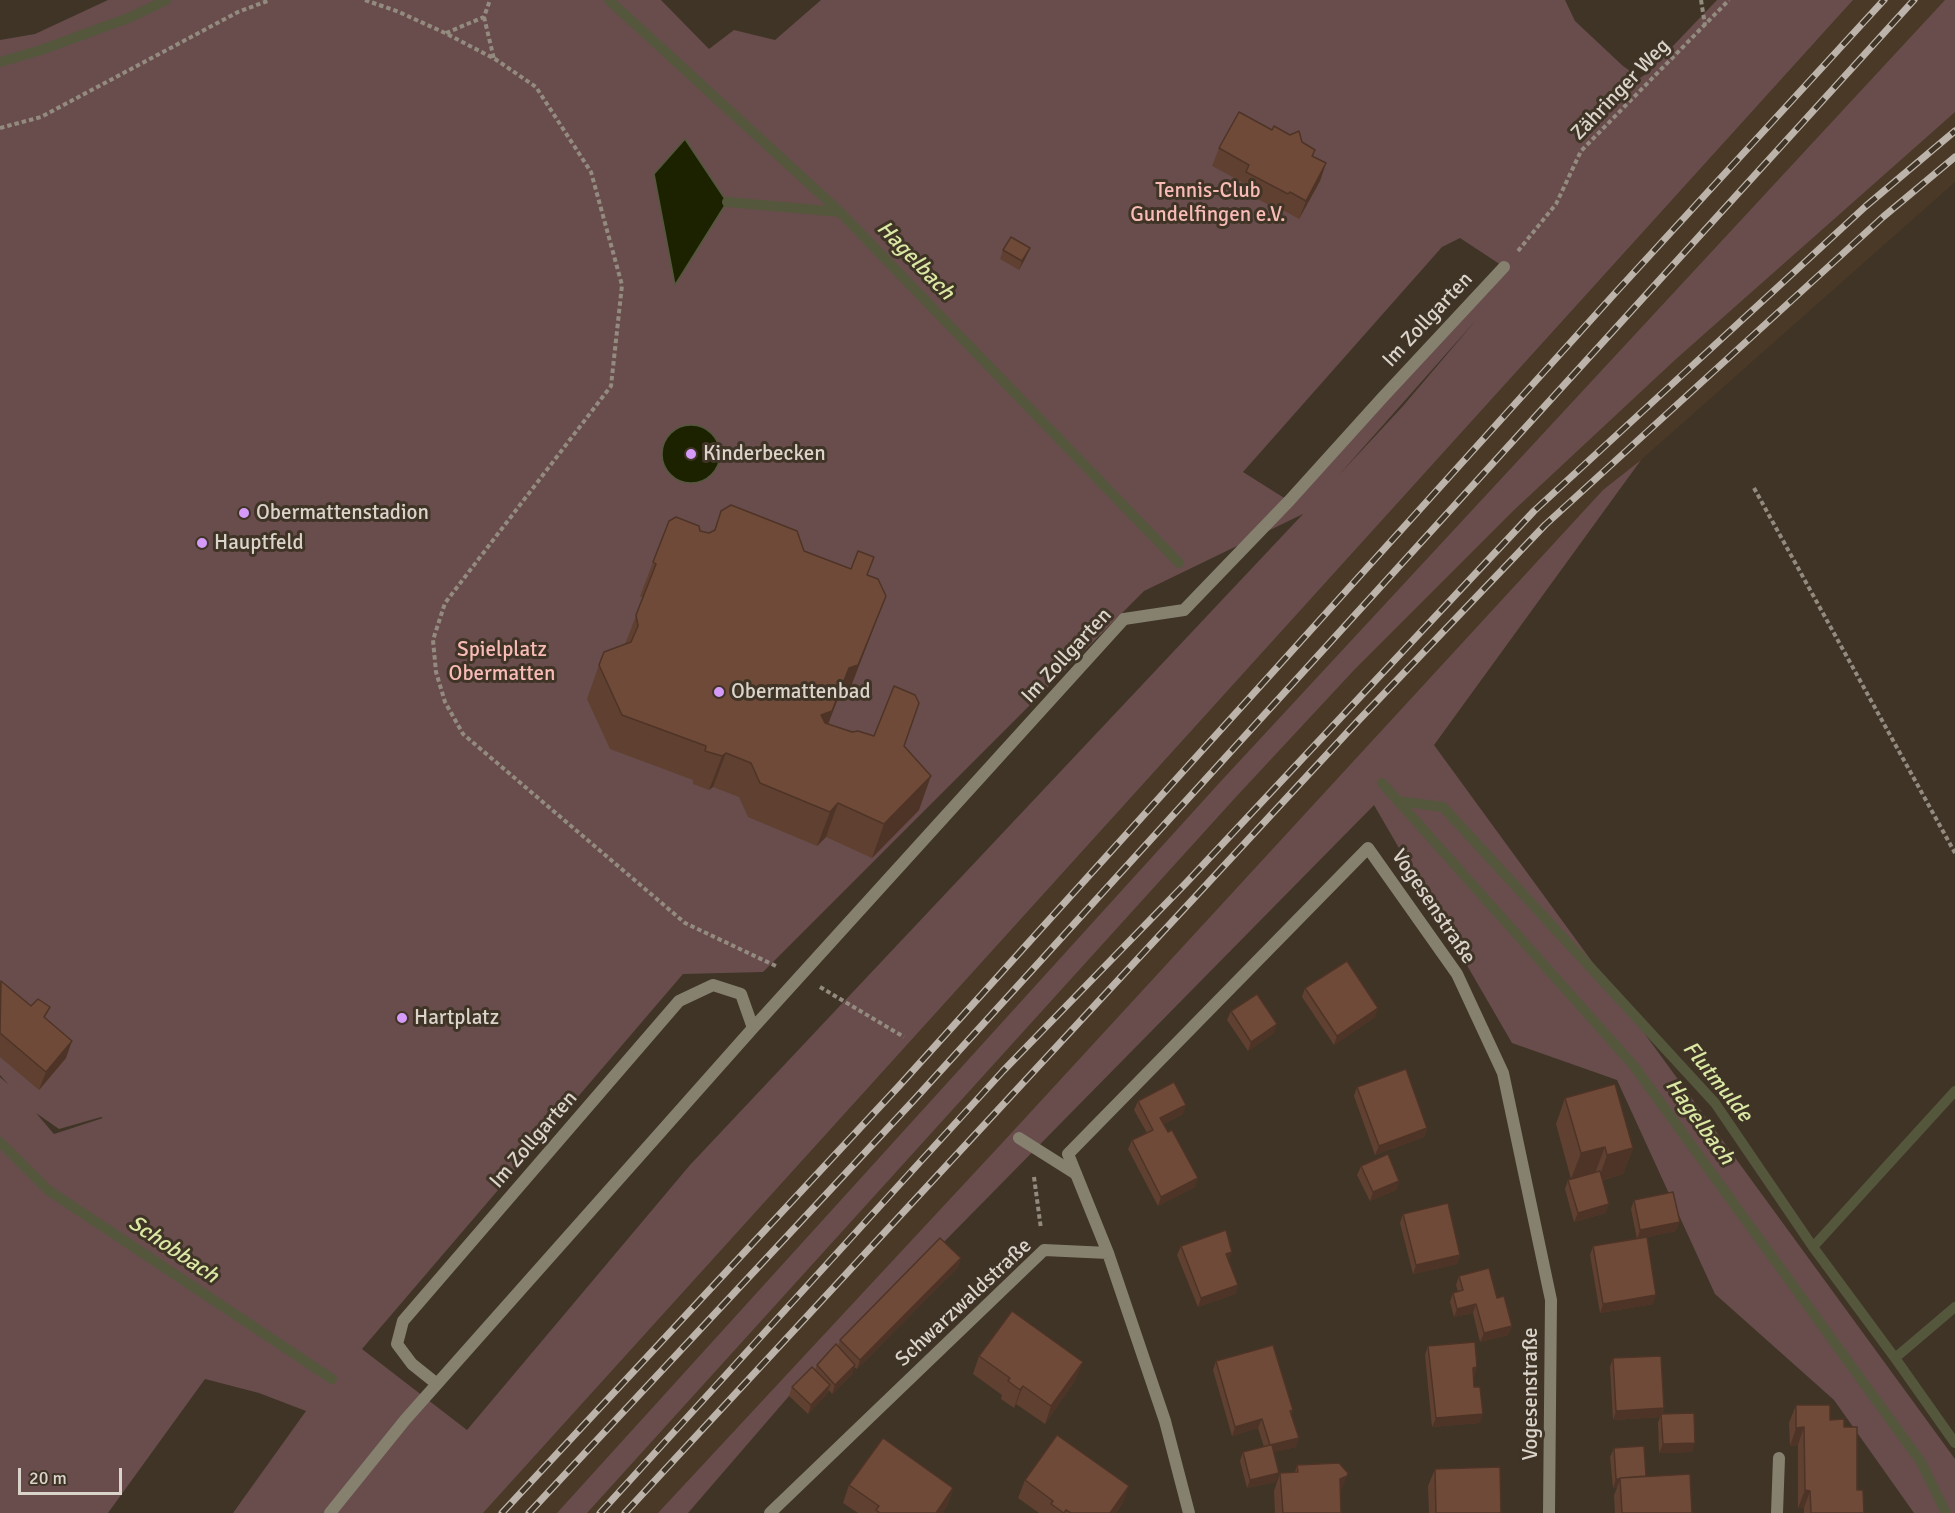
<!DOCTYPE html>
<html>
<head>
<meta charset="utf-8">
<style>
  body { margin:0 }
  #map { position:relative; width:1955px; height:1513px; overflow:hidden; background:#3f3426; font-family:Signika,sans-serif }
  canvas { display:block }
  .scale { position:absolute; left:18px; top:1468px; width:104px; height:27px; box-sizing:border-box; border:3px solid #dbd4cb; border-top:0; padding-left:8px; font-size:18px; line-height:21px; white-space:nowrap; color:#dbd4cb; -webkit-text-stroke:4px #3f3426; paint-order:stroke }
</style>
</head>
<body>
<div id="map">
<canvas width="1955" height="1513"></canvas>
<div class="scale">20 m</div>
</div>
<script>
const ctx = document.querySelector('canvas').getContext('2d');
ctx.lineJoin = 'round';
function fillPath(path, color) {
  ctx.fillStyle = color;
  ctx.fill(path, 'evenodd');
}
function toPath(rows) {
  const path = new Path2D();
  for (const r of rows) {
    if (r.length === 3) {
      path.moveTo(r[0] + r[2], r[1]);
      path.arc(r[0], r[1], r[2], 0, 2 * Math.PI);
      continue;
    }
    path.moveTo(r[0], r[1]);
    for (let i = 2; i < r.length; i += 2) path.lineTo(r[i], r[i + 1]);
  }
  return path;
}
function stroke(path, color, width, dash) {
  ctx.strokeStyle = color;
  ctx.lineWidth = width;
  ctx.lineCap = dash ? 'butt' : 'round';
  ctx.setLineDash(dash || []);
  ctx.stroke(path);
}
function write(font, color, halo, rows, align = 'center') {
  ctx.font = font + ' Signika,sans-serif';
  ctx.lineWidth = 6;
  ctx.setLineDash([]);
  ctx.textBaseline = 'middle';
  ctx.strokeStyle = halo;
  ctx.fillStyle = color;
  for (const [text, x, y, turn = 0] of rows) {
    ctx.save();
    ctx.translate(x, y);
    ctx.rotate((+turn || 0) * Math.PI / 180);
    ctx.textAlign = isNaN(turn) ? turn : align;
    if (halo) ctx.strokeText(text, 0, 0);
    ctx.fillText(text, 0, 0);
    ctx.restore();
  }
}
const built = toPath([
  [1853,0,1955,0,1955,182,1641,460,1434,745,789,1396,688,1513,483,1513]
]);
const green = toPath([
  [108,0,661,0,709,49,734,30,775,40,821,0,1565,0,1575,21,1623,66,1640,78,1646,74,1717,0,1853,0,483,1513,233,1513,306,1411,259,1393,205,1379,108,1513,0,1513,0,1077,9,1085,0,1075,0,40,35,34],
  [1460,238,1504,267,1289,501,1243,472,1442,247],
  [1477,319,1403,406,1338,476],
  [1303,514,690,1165,467,1430,362,1349,683,974,763,972,1144,591],
  [36,1113,59,1129,101,1117,103,1118,54,1134],
  [1945,0,1955,0,1955,112,1676,359,1513,511,1355,669,1235,798,587,1513,557,1513,1222,780],
  [1641,460,1434,745,1955,1459,1955,1513,1914,1513,1834,1400,1715,1294,1617,1080,1512,1043,1374,805,814,1374,789,1396,688,1513,658,1513,1004,1141,1603,490]
]);
const water = toPath([
  [685,139,727,202,675,285,654,174,685,139],
  [691,454,29]
]);
const stream = toPath([
  [609,0,840,212,1179,563],
  [0,62,41,50,131,17,166,0],
  [727,202,840,212],
  [1382,783,1634,1066,1921,1462,1946,1513],
  [1398,801,1443,807,1715,1103,1813,1247,1895,1358,1955,1443],
  [0,1142,48,1190,332,1379],
  [1813,1247,1955,1091],
  [1895,1358,1955,1307]
]);
const path = toPath([
  [365,0,399,12,445,33,495,59,536,87,591,172,622,285,611,386,445,603,433,640,436,672,445,702,463,734,685,923,778,967],
  [1701,0,1705,25],
  [484,17,494,59],
  [446,33,484,17,490,0],
  [0,128,41,117,238,12,270,0],
  [1518,251,1556,204,1581,151,1729,0],
  [1754,488,1955,853],
  [820,987,904,1037],
  [1034,1177,1041,1229]
]);
const lane = toPath([
  [1124,619,1184,610,1289,501,1383,397,1504,267],
  [1019,1138,1076,1174],
  [1777,1513,1779,1458]
]);
const street = toPath([
  [437,1384,412,1364,397,1344,403,1321,679,1001,713,985,741,994,753,1028],
  [330,1513,405,1420,753,1028,1124,619],
  [770,1513,1044,1250,1108,1253],
  [1189,1513,1165,1421,1108,1253,1068,1154,1368,848,1457,974,1503,1073,1551,1300,1549,1513]
]);
const rail = toPath([
  [502,1513,899,1086,1617,291,1884,0],
  [529,1513,914,1100,1914,0],
  [600,1513,1003,1071,1186,883,1534,511,1866,206,1955,131],
  [625,1513,1357,722,1545,525,1883,217,1955,157]
]);
const wall = toPath([
  [1272,130,1302,142,1315,150,1313,156,1326,163,1320,181,1299,219,1283,210,1282,212,1239,189,1242,182,1212,166,1219,148],
  [1003,250,1026,257,1019,270,1000,259],
  [700,531,709,533,804,551,868,575,873,630,846,699,837,701,828,724,904,746,919,810,872,858,826,837,817,846,748,817,739,797,713,787,709,790,693,784,693,780,610,749,587,699,599,665,625,644,643,598,640,596,653,562],
  [0,982,46,1018,66,1058,39,1090,0,1057],
  [1305,988,1375,1017,1334,1045,1302,997],
  [1231,1011,1274,1033,1248,1051,1227,1020],
  [1357,1087,1427,1128,1424,1137,1375,1155,1354,1096],
  [1565,1098,1633,1148,1623,1174,1603,1180,1606,1213,1574,1222,1565,1189,1568,1180,1571,1179,1556,1124],
  [1138,1101,1183,1114,1163,1124,1195,1187,1158,1206,1128,1149,1132,1140,1147,1133,1134,1110],
  [1361,1166,1399,1181,1396,1190,1370,1201,1357,1175],
  [1634,1200,1676,1231,1647,1237,1653,1304,1600,1313,1590,1255,1593,1246,1637,1239,1631,1209],
  [1403,1214,1460,1255,1457,1264,1413,1274,1400,1223],
  [1181,1246,1229,1261,1238,1285,1235,1294,1198,1307,1177,1255],
  [961,1258,958,1267,857,1369,854,1367,852,1374,832,1394,829,1390,827,1394,808,1414,789,1396,792,1387,815,1370,817,1365,838,1346,840,1340],
  [1459,1276,1497,1298,1512,1326,1508,1335,1480,1342,1473,1313,1454,1317,1450,1302,1453,1293,1458,1292,1456,1285],
  [1428,1346,1477,1367,1474,1376,1474,1387,1480,1423,1432,1427,1425,1355],
  [979,1356,1076,1379,1045,1424,1016,1404,1014,1408,1001,1399,1002,1395,973,1374],
  [1613,1358,1664,1408,1662,1414,1692,1452,1659,1453,1658,1423,1660,1417,1613,1420,1610,1367],
  [1216,1361,1293,1410,1291,1414,1296,1447,1274,1452,1276,1482,1247,1488,1240,1461,1243,1452,1264,1447,1258,1428,1232,1436,1213,1370],
  [1796,1405,1830,1420,1844,1427,1857,1490,1864,1513,1804,1513,1804,1508,1798,1508,1798,1445,1790,1446,1789,1423],
  [1614,1448,1646,1476,1692,1513,1615,1513,1614,1495,1617,1488,1613,1488,1610,1457],
  [1297,1465,1341,1494,1341,1513,1275,1513,1274,1491,1280,1473,1295,1472],
  [1435,1469,1501,1513,1429,1513,1428,1486],
  [1025,1480,1123,1503,1116,1513,1039,1513,1018,1498],
  [849,1485,953,1488,947,1506,942,1513,858,1513,843,1503]
]);
const shadedWall = toPath([
  [1326,163,1320,181,1299,219,1306,201],
  [1030,248,1026,257,1019,270,1022,261],
  [886,596,846,699,837,701,820,745,821,715,849,668],
  [726,753,713,787,709,790,722,756],
  [931,776,919,810,872,858,884,824],
  [838,803,826,837,817,846,830,812],
  [1378,1008,1375,1017,1334,1045,1337,1036],
  [1277,1024,1274,1033,1248,1051,1251,1042],
  [72,1041,66,1058,39,1090,46,1072],
  [1186,1105,1183,1114,1157,1127,1160,1118],
  [1427,1128,1424,1137,1375,1155,1379,1146],
  [1605,1147,1595,1173,1571,1179,1581,1153],
  [1633,1148,1623,1174,1598,1181,1607,1155],
  [1198,1178,1195,1187,1158,1206,1161,1197],
  [1399,1181,1396,1190,1370,1201,1373,1192],
  [1609,1204,1606,1213,1574,1222,1578,1213],
  [1680,1222,1676,1231,1637,1239,1640,1230],
  [1232,1252,1229,1261,1226,1254],
  [1460,1255,1457,1264,1413,1274,1416,1265],
  [961,1258,958,1267,857,1369,860,1360],
  [1238,1285,1235,1294,1198,1307,1201,1298],
  [1656,1295,1653,1304,1600,1313,1603,1304],
  [1476,1304,1473,1313,1454,1317,1457,1309],
  [1512,1326,1508,1335,1480,1342,1484,1333],
  [1083,1362,1076,1379,1045,1424,1051,1406],
  [855,1365,852,1374,832,1394,835,1385],
  [1477,1367,1474,1376,1473,1368],
  [830,1385,827,1394,808,1414,811,1405],
  [1023,1386,1016,1404,1014,1408,1020,1390],
  [1664,1408,1660,1417,1613,1420,1616,1411],
  [1483,1414,1480,1423,1432,1427,1436,1418],
  [1262,1419,1258,1428,1232,1436,1235,1427],
  [1804,1427,1798,1445,1790,1446,1796,1428],
  [1299,1438,1296,1447,1267,1454,1270,1445],
  [1695,1443,1692,1452,1659,1453,1663,1444],
  [1279,1473,1276,1482,1247,1488,1250,1480],
  [1347,1476,1340,1494,1340,1479],
  [1616,1479,1620,1479,1617,1488,1613,1488],
  [1129,1486,1123,1503,1116,1513,1110,1513],
  [953,1488,947,1506,942,1513,936,1513],
  [1805,1490,1810,1491,1804,1508,1798,1508]
]);
const building = toPath([
  [1239,112,1272,130,1274,126,1290,135,1299,131,1302,142,1315,150,1312,156,1326,163,1306,201,1290,192,1288,194,1246,172,1249,165,1219,148,1239,112],
  [1011,237,1030,248,1022,261,1003,250,1011,237],
  [731,505,797,531,804,551,851,569,858,551,874,557,867,575,878,579,886,596,858,665,849,668,832,711,821,715,825,723,852,732,858,731,874,736,894,686,915,695,919,703,904,746,931,776,884,824,838,803,830,812,760,783,751,763,726,753,722,756,705,751,706,746,622,715,599,665,604,652,631,642,638,626,636,615,656,564,653,562,669,521,676,517,699,526,700,531,709,533,715,530,721,511,731,505],
  [1347,961,1378,1008,1337,1036,1305,988,1347,961],
  [1,981,31,1006,38,999,50,1007,44,1017,72,1041,46,1072,0,1033,1,981],
  [1257,994,1277,1024,1251,1042,1231,1011,1257,994],
  [1406,1069,1427,1128,1379,1146,1357,1087,1406,1069],
  [1174,1082,1186,1105,1160,1118,1168,1132,1172,1130,1198,1178,1161,1197,1132,1140,1153,1130,1138,1101,1174,1082],
  [1615,1084,1633,1148,1607,1155,1605,1147,1581,1153,1565,1098,1615,1084],
  [1388,1154,1399,1181,1373,1192,1361,1166,1388,1154],
  [1600,1171,1609,1204,1578,1213,1568,1180,1600,1171],
  [1673,1192,1680,1222,1640,1230,1634,1200,1673,1192],
  [1448,1203,1460,1255,1416,1265,1403,1214,1448,1203],
  [1226,1230,1232,1252,1226,1254,1238,1285,1201,1298,1181,1246,1226,1230],
  [1647,1237,1656,1295,1603,1304,1593,1246,1647,1237],
  [940,1238,961,1258,860,1360,840,1340,940,1238],
  [1489,1268,1497,1298,1504,1296,1512,1326,1484,1333,1476,1304,1457,1309,1453,1293,1463,1290,1459,1276,1489,1268],
  [1012,1311,1083,1362,1051,1406,1023,1386,1020,1390,1008,1381,1010,1378,979,1356,1012,1311],
  [1475,1342,1477,1367,1473,1368,1474,1387,1480,1387,1483,1414,1436,1418,1428,1346,1475,1342],
  [836,1344,855,1365,835,1385,817,1365,836,1344],
  [1273,1345,1293,1410,1290,1411,1299,1438,1270,1445,1272,1445,1279,1473,1250,1480,1243,1452,1270,1445,1262,1419,1235,1427,1216,1361,1273,1345],
  [1661,1356,1664,1408,1616,1411,1613,1358,1661,1356],
  [812,1367,830,1385,811,1405,792,1387,812,1367],
  [1796,1405,1830,1405,1830,1420,1844,1419,1844,1427,1857,1427,1857,1490,1863,1490,1864,1513,1811,1513,1810,1491,1805,1490,1804,1427,1796,1428,1796,1405],
  [1694,1413,1695,1443,1663,1444,1661,1414,1694,1413],
  [1057,1435,1129,1486,1110,1513,1071,1513,1066,1510,1064,1513,1051,1504,1053,1501,1025,1480,1057,1435],
  [883,1438,953,1488,936,1513,880,1513,876,1510,879,1506,849,1485,883,1438],
  [1644,1446,1646,1476,1620,1478,1620,1479,1616,1479,1614,1448,1644,1446],
  [1339,1463,1348,1473,1347,1476,1340,1479,1341,1513,1283,1513,1280,1473,1298,1472,1297,1465,1339,1463],
  [1500,1467,1501,1513,1436,1513,1435,1469,1500,1467],
  [1690,1474,1692,1513,1622,1513,1620,1478,1690,1474]
]);
const markers = [
  [691,454,6,"#d69bf9"],
  [244,513,6,"#d69bf9"],
  [202,543,6,"#d69bf9"],
  [719,692,6,"#d69bf9"],
  [402,1018,6,"#d69bf9"]
];
const streetNames = [
  ["Zähringer Weg",1621,90,-46],
  ["Im Zollgarten",1428,320,-47],
  ["Im Zollgarten",1067,656,-47],
  ["Vogesenstraße",1433,907,56],
  ["Im Zollgarten",534,1140,-49],
  ["Schwarzwaldstraße",964,1303,-43],
  ["Vogesenstraße",1531,1394,-90]
];
const parkNames = [
  ["Tennis-Club",1208,191],
  ["Gundelfingen e.V.",1208,215],
  ["Spielplatz",502,650],
  ["Obermatten",502,674]
];
const poiNames = [
  ["Kinderbecken",703,454],
  ["Obermattenstadion",256,513],
  ["Hauptfeld",214,543],
  ["Obermattenbad",731,692],
  ["Hartplatz",414,1018]
];
const waterNames = [
  ["Hagelbach",915,261,46],
  ["Flutmulde",1717,1082,51],
  ["Hagelbach",1699,1122,54],
  ["Schobbach",173,1250,34]
];
fillPath(built, '#4a3926');
fillPath(green, '#684d4c');
fillPath(water, '#1c2200');
stroke(water, '#55573d', 1.5);
stroke(stream, '#55573d', 10);
stroke(path, '#948b80', 4, [4.5, 3]);
stroke(lane, '#86816f', 12);
stroke(street, '#86816f', 12);
stroke(rail, '#bcb4aa', 7);
stroke(rail, '#3f3426', 4.5, [14]);
fillPath(wall, '#604030');
fillPath(shadedWall, '#4e3427');
fillPath(building, '#704a38');
stroke(building, '#4e3427', 1.5);
for (const [x, y, r, color] of markers) {
  const dot = new Path2D();
  dot.arc(x, y, r, 0, 2 * Math.PI);
  ctx.fillStyle = color;
  ctx.fill(dot);
  stroke(dot, '#3f3426', 2);
}
write('21px', '#dbd4cb', '#3f3426', streetNames);
write('21px', '#f8bbb6', '#3f3426', parkNames);
write('21px', '#dbd4cb', '#3f3426', poiNames, 'left');
write('italic 22px', '#dae8a4', '#3f3426', waterNames);
</script>
</body>
</html>
